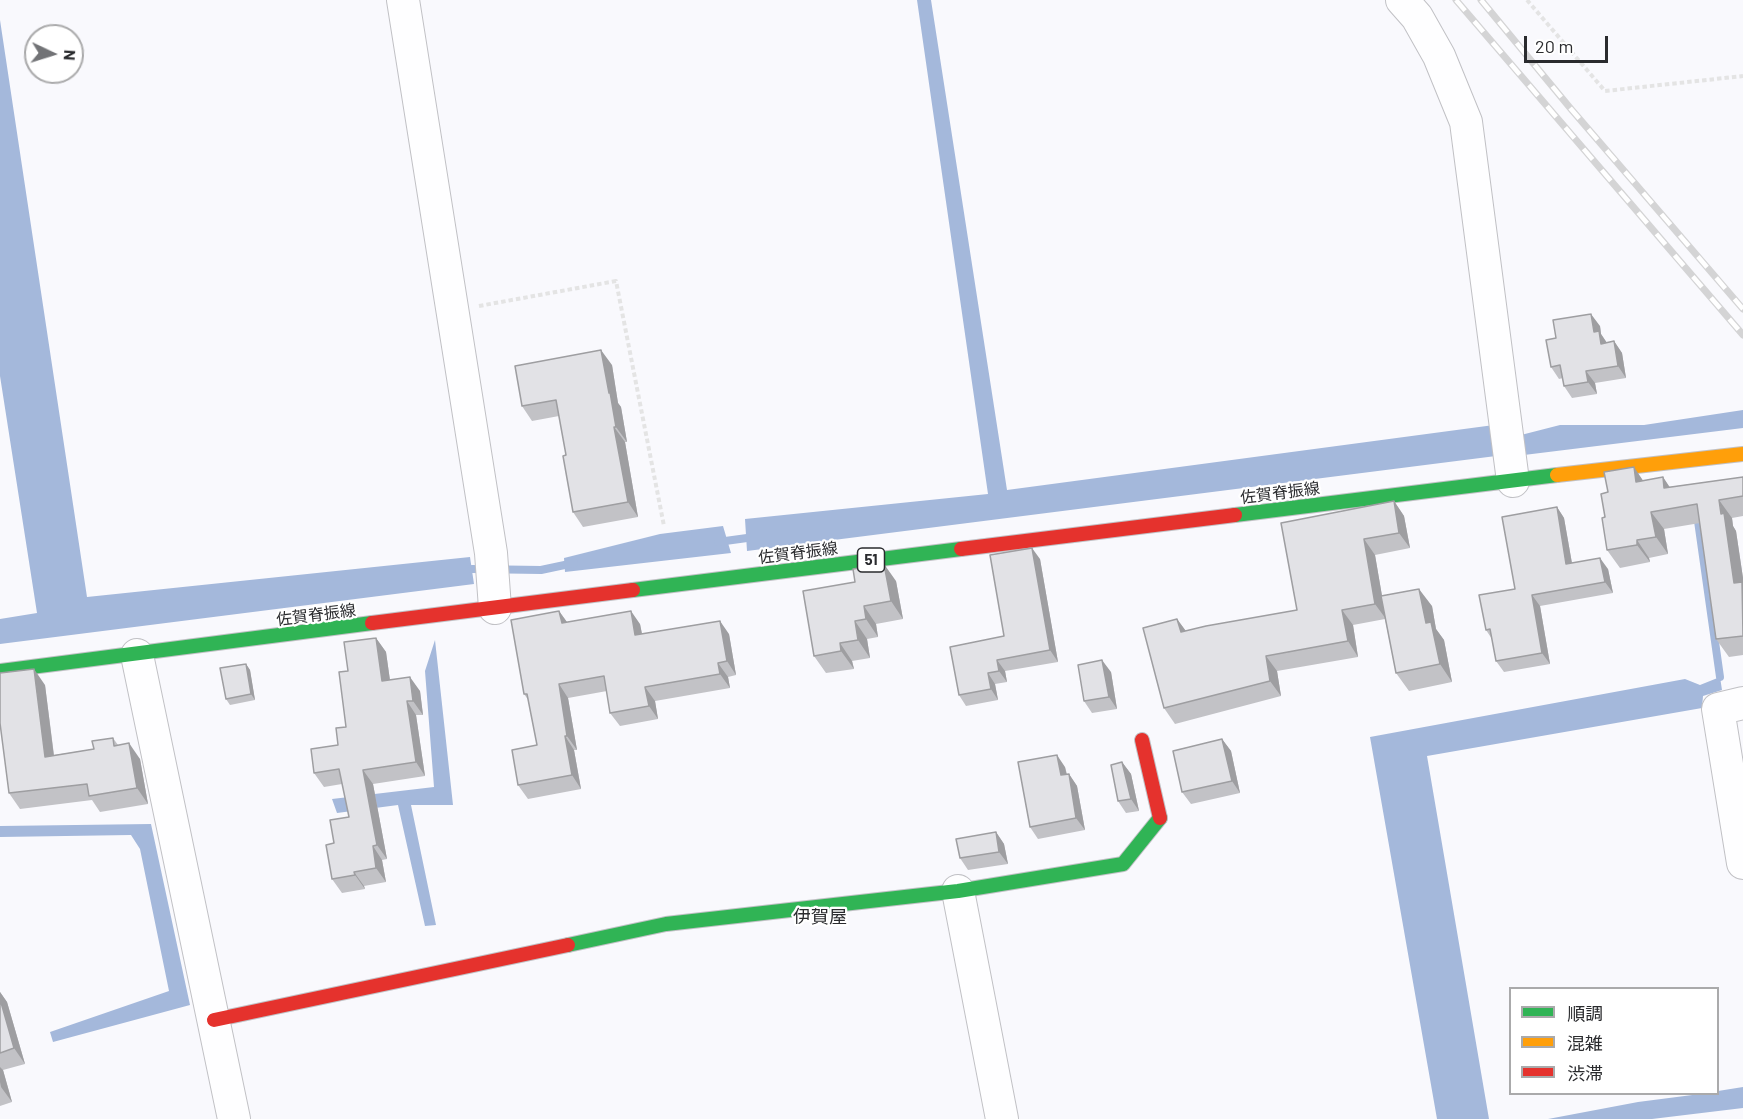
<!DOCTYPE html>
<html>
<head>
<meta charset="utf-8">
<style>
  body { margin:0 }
  #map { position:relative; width:1743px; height:1119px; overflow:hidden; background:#f9f9fd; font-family:Barlow,"Noto Sans JP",sans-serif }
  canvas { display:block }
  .legend { position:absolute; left:1509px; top:987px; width:210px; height:108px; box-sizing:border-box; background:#fff; border:2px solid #aaaaab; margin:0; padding:8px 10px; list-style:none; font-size:18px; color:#2a2b2e }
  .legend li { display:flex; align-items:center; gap:12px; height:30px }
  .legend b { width:30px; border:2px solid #aaaaab }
  .north { position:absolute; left:24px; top:24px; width:60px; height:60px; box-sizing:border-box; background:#fff; border:2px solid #aaaaab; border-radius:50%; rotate:94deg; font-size:16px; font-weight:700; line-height:24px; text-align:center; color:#2a2b2e }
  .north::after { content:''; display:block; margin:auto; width:21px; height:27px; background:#727376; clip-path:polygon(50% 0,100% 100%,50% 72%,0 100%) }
  .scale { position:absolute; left:1524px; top:36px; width:84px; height:27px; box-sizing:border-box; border:3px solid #2a2b2e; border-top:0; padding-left:8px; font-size:18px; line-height:21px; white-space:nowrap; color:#2a2b2e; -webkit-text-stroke:4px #fff; paint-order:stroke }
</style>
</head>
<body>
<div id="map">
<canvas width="1743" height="1119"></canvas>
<ul class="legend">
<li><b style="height:8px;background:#30b455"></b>順調</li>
<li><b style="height:8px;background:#ff9f0a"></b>混雑</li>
<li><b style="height:8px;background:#e5322d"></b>渋滞</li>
</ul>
<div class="north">N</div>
<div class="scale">20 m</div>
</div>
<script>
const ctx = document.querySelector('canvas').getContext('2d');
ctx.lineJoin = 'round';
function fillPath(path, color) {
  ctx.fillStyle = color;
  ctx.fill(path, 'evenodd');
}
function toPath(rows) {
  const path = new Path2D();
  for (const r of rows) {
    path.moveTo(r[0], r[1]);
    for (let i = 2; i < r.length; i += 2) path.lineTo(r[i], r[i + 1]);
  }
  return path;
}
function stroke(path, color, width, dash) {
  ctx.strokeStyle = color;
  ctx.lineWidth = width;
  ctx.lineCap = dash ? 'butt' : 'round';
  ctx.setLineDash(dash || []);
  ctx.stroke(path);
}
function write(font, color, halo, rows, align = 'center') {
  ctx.font = font + ' Barlow,"Noto Sans JP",sans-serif';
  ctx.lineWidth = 4.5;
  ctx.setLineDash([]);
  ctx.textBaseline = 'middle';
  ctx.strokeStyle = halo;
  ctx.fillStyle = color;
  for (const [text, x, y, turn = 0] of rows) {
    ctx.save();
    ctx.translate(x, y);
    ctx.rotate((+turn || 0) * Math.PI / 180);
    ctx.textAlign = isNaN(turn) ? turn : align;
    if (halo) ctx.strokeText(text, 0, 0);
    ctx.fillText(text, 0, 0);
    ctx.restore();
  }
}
const water = toPath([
  [917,0,931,0,1007,490,1494,425,1496,456,747,551,745,519,988,494],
  [0,20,87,597,470,557,474,584,0,644,0,619,37,613,0,376],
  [1743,410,1743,428,1524,455,1521,435,1560,425,1644,425],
  [723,526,731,553,565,572,564,558,660,534],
  [435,640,453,805,411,805,436,925,425,926,398,805,337,813,332,799,434,787,425,671],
  [1720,677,1722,690,1703,696,1702,708,1427,756,1489,1119,1437,1119,1370,737,1685,679,1700,685],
  [151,824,190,1005,53,1042,50,1032,169,991,140,849,131,835,0,837,0,826],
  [1743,1087,1743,1108,1652,1119,1548,1119,1638,1102,1700,1094,1718,1094,1718,1091]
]);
const stream = toPath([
  [1697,514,1720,677],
  [718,542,747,538],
  [472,569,541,570,574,563]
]);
const path = toPath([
  [1527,0,1605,91,1743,76],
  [479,306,616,281,664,526]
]);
const street = toPath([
  [403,0,491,553,495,608],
  [1402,0,1417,17,1439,56,1466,122,1513,481],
  [137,655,234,1119],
  [1743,703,1718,709,1743,863],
  [958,891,1002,1119]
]);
const fast = toPath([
  [1235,515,1557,475],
  [633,590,961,549],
  [0,671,372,623],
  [568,945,666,924,958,891,1123,864,1160,818]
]);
const slow = toPath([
  [1557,475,1743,454]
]);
const jam = toPath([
  [961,549,1235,515],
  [372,623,633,590],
  [1142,740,1160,818],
  [214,1020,568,945]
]);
const rail = toPath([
  [1456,0,1743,335],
  [1481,0,1571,109,1743,309]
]);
const wall = toPath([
  [1600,326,1601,334,1607,343,1614,341,1622,353,1626,378,1595,383,1597,394,1572,398,1564,386,1563,378,1559,379,1551,367,1556,338],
  [612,365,618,403,621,407,627,442,625,442,638,517,583,527,573,512,566,455,559,416,532,421,522,406],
  [1663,477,1669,487,1743,477,1743,516,1732,518,1733,526,1736,531,1743,578,1743,655,1729,657,1716,639,1700,523,1664,529,1668,554,1649,558,1650,562,1620,568,1607,550,1605,517,1608,492,1643,481],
  [1394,501,1404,516,1410,548,1375,555,1382,596,1432,606,1436,629,1444,640,1452,682,1409,691,1396,673,1385,619,1353,625,1358,657,1277,671,1281,696,1175,724,1164,708,1177,619,1186,631,1297,610],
  [1557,507,1564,518,1572,563,1608,569,1613,593,1540,606,1550,664,1504,672,1496,661,1492,639,1486,630,1515,589],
  [1040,559,1058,662,1005,671,1007,682,995,684,998,700,966,706,959,695,1004,636],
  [896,581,903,619,876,624,878,637,867,639,870,658,852,661,854,669,826,673,814,656,803,591],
  [559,611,567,622,640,624,642,634,729,634,736,675,728,677,730,688,655,701,658,719,620,726,610,713,607,691,568,698,577,750,574,750,581,789,528,799,518,785,537,745,529,701,524,694],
  [376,638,386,652,390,680,420,691,423,715,416,715,425,776,373,784,387,859,382,860,386,882,364,886,365,889,342,893,332,879,334,843,349,817,342,784,324,787,314,773,338,745,346,727],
  [246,664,250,670,255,700,230,705,226,699],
  [1111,672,1117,709,1092,713,1084,701],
  [45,685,54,755,94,749,113,738,118,745,140,759,148,804,100,812,92,800,20,809,9,793],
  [1222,739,1231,751,1240,793,1191,804,1182,792],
  [1122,762,1131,774,1139,811,1126,813,1118,801],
  [1065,767,1067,774,1069,774,1077,786,1085,830,1038,839,1030,827],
  [996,832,1004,844,1008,864,968,870,960,858],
  [0,992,7,1002,25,1064,3,1070,12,1102,0,1106]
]);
const shadedWall = toPath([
  [1591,314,1600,326,1601,334,1607,343,1601,344,1594,332],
  [1614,341,1622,353,1626,378,1618,366],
  [601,350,612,365,618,403,621,407,627,442,616,427,609,393],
  [1586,371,1595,383,1597,394,1588,382],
  [614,427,625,442,638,517,628,502],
  [1634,467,1646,485,1636,482],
  [1663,477,1675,495,1664,488],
  [1719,500,1732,518,1733,526,1736,531,1743,578,1743,596,1734,583],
  [1394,501,1404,516,1410,548,1399,533],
  [1557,507,1564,518,1574,575,1566,564],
  [1651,512,1664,529,1668,554,1656,537],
  [1364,539,1375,555,1386,619,1375,604],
  [1637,540,1649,558,1650,562,1637,545],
  [1032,548,1040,559,1058,662,1050,650],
  [1600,558,1608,569,1613,593,1605,582],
  [884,564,896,581,903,619,891,601],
  [1419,589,1432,606,1436,629,1444,640,1452,682,1440,664,1426,623],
  [1532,595,1540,606,1550,664,1542,653],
  [864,606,876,624,878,637,866,619],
  [1342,610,1353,625,1358,657,1348,641],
  [559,611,569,625,562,623],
  [631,611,640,624,645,649,635,635],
  [1177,619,1188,634,1181,632],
  [720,621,729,634,736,675,727,661],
  [855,621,867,639,870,658,858,640],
  [376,638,386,652,392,695,382,681],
  [840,643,852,661,854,669,841,651],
  [1266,656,1277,671,1281,696,1270,681],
  [997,660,1005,671,1007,682,999,671],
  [1102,660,1111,672,1117,709,1109,697],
  [718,663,728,677,730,688,720,674],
  [246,664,250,670,255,700,251,694],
  [34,669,45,685,56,773,45,757],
  [988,673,995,684,998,700,991,689],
  [410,677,420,691,423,715,413,701],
  [559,684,568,698,577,750,567,736],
  [645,687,655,701,658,719,649,706],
  [407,701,416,715,425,776,416,762],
  [565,736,574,750,581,789,572,775],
  [1222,739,1231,751,1240,793,1232,781],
  [129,743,140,759,148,804,137,788],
  [1057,755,1065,767,1069,787,1061,775],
  [1122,762,1131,774,1139,811,1131,799],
  [363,770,373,784,387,859,377,845],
  [1069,774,1077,786,1085,830,1076,818],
  [996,832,1004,844,1008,864,999,852],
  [373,846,382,860,386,882,376,868],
  [354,872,364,886,365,889,355,875],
  [0,992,7,1002,25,1064,14,1048,0,999],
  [0,1067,3,1070,12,1102,1,1087,0,1082]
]);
const building = toPath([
  [1591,314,1594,332,1599,331,1601,344,1614,341,1618,366,1586,371,1588,382,1564,386,1560,365,1551,367,1546,340,1556,338,1553,320,1591,314],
  [601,350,609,393,610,392,616,427,614,427,628,502,573,512,563,456,566,455,556,400,522,406,515,366,601,350],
  [1634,467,1636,482,1663,477,1664,488,1743,477,1743,496,1719,500,1721,514,1724,513,1734,583,1742,582,1743,636,1716,639,1697,504,1651,512,1656,537,1637,540,1637,545,1607,550,1602,518,1605,517,1601,494,1608,492,1604,472,1634,467],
  [1394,501,1399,533,1364,539,1375,604,1342,610,1348,641,1266,656,1270,681,1164,708,1143,628,1177,619,1181,632,1206,626,1297,610,1281,523,1394,501],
  [1557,507,1566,564,1600,558,1605,582,1532,595,1542,653,1496,661,1490,629,1486,630,1479,595,1515,589,1502,517,1557,507],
  [1032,548,1050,650,997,660,999,671,988,673,991,689,959,695,950,647,1004,636,990,555,1032,548],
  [884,564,891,601,864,606,866,619,855,621,858,640,840,643,841,651,814,656,803,591,855,582,853,569,884,564],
  [1419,589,1426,623,1431,622,1440,664,1396,673,1381,596,1419,589],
  [559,611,562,623,631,611,635,635,720,621,727,661,718,663,720,674,645,687,649,706,610,713,604,676,559,684,567,736,565,736,572,775,518,785,512,750,537,745,527,694,524,694,511,620,559,611],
  [376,638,382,681,410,677,413,701,407,701,416,762,363,770,377,845,373,846,376,868,354,872,355,875,332,879,326,845,334,843,330,820,349,817,339,769,314,773,311,749,338,745,336,728,346,727,339,672,348,671,344,642,376,638],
  [1102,660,1109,697,1084,701,1078,665,1102,660],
  [246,664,251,694,226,699,220,668,246,664],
  [34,669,45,757,94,749,92,741,113,738,114,746,129,743,137,788,89,796,87,784,9,793,0,723,0,673,34,669],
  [1222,739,1232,781,1182,792,1173,751,1222,739],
  [1057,755,1061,775,1069,774,1076,818,1030,827,1018,762,1057,755],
  [1122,762,1131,799,1118,801,1111,765,1122,762],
  [996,832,999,852,960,858,956,839,996,832],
  [0,999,14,1048,0,1053,0,999]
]);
const shields = [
  [871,560,27]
];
const shieldNames = [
  ["51",871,560]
];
const streetNames = [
  ["佐賀脊振線",1280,493,-7],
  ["佐賀脊振線",798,553,-7],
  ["佐賀脊振線",316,615,-7]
];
const neighbourhoodNames = [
  ["伊賀屋",820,917]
];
fillPath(water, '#a4b8db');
stroke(stream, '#a4b8db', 8);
stroke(street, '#c1c1c5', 34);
stroke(fast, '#c1c1c5', 16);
stroke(slow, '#c1c1c5', 16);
stroke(jam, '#c1c1c5', 16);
stroke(path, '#e4e4e4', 4, [4.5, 3]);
stroke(street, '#fefeff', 32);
stroke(fast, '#30b455', 14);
stroke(slow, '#ff9f0a', 14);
stroke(jam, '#e5322d', 14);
stroke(rail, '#d4d4d5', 7);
stroke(rail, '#fff', 4.5, [14]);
fillPath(wall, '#c2c2c6');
fillPath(shadedWall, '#9e9ea1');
fillPath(building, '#e2e2e6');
stroke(building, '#9e9ea1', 1.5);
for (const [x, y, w] of shields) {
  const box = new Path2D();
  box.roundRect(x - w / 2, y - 12, w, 24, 4.5);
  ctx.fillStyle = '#fff';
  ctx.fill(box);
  stroke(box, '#2a2b2e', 1.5);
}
write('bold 15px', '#2a2b2e', null, shieldNames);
write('16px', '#2a2b2e', '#fff', streetNames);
write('18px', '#2a2b2e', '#fff', neighbourhoodNames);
</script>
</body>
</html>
